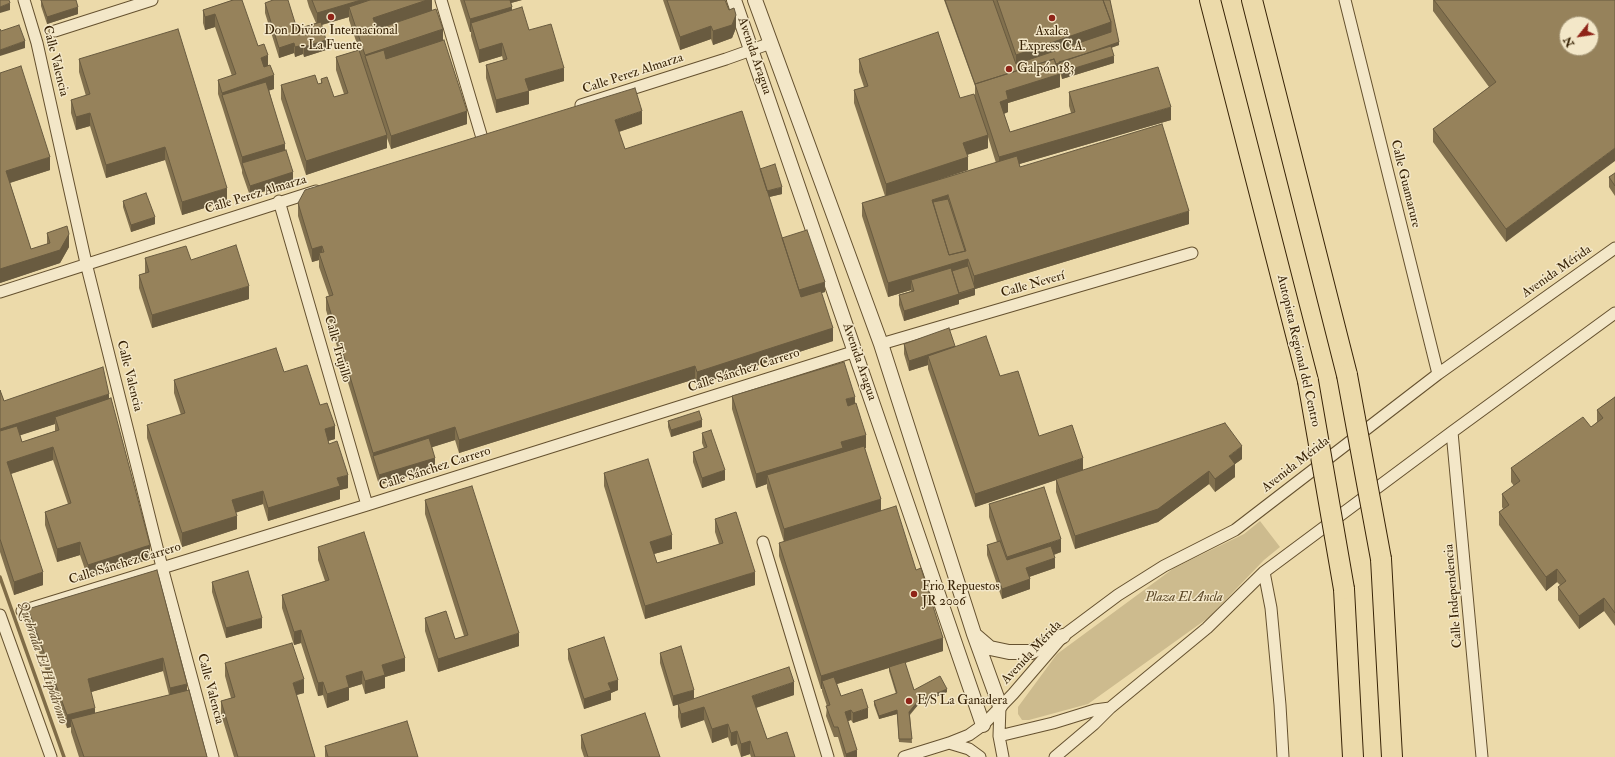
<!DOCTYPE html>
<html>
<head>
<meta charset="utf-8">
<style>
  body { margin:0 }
  #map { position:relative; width:1615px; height:757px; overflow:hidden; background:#ecdaaa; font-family:"IM FELL Double Pica",serif }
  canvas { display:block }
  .north { position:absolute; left:1559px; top:16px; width:40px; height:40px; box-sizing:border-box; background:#f3e7c8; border:1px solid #a8997a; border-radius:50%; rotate:240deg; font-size:11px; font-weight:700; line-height:16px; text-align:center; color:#382306 }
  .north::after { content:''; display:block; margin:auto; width:14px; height:18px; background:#8f2418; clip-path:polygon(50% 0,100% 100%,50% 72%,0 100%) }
</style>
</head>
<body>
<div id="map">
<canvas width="1615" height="757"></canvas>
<div class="north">N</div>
</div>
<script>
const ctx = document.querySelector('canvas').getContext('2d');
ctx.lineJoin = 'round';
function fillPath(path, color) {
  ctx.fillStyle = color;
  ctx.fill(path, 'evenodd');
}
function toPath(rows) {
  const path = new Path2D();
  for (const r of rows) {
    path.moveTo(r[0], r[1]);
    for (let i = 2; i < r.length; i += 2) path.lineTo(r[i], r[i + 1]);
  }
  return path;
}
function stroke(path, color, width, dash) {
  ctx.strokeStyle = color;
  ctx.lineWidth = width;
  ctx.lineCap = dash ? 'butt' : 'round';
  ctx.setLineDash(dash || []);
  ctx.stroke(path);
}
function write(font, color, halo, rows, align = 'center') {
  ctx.font = font + ' "IM FELL Double Pica",serif';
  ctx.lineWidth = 3;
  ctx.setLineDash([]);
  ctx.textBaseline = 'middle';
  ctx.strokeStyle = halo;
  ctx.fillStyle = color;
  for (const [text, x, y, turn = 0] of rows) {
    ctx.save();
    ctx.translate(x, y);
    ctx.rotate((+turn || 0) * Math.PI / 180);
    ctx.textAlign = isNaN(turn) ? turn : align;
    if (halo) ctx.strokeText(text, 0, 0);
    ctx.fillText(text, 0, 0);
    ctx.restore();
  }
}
const green = toPath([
  [1260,521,1280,547,1264,560,1208,618,1088,704,1029,720,1022,720,1018,714,1018,707,1057,654,1174,568,1244,534]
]);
const stream = toPath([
  [0,577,64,757]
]);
const minor = toPath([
  [24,0,37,43,86,263,162,567,213,757],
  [441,0,482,138],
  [1345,0,1438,374],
  [55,31,152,0],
  [581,105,726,59,771,43],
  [279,201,367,505],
  [0,292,316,191],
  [881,344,1192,253],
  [1452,432,1482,757],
  [763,542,828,757],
  [1264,572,1271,608,1280,705,1283,757],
  [22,611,367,505,856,351],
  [0,615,51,757],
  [1000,706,999,736,1003,757],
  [999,736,1053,723,1095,710,1110,708],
  [949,743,969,749,980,757],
  [904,757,949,743,969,735,983,725,1013,694,1063,636,1118,595,1164,566,1235,530,1438,374,1615,248],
  [1055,757,1094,724,1110,708,1207,628,1264,572,1452,432,1615,313]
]);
const tertiary = toPath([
  [734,0,983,725],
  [755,0,881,344,974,634,1000,706],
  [976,636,990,648,1009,652,1031,652,1063,636]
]);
const motorway = toPath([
  [1210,0,1308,381],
  [1252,0,1347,375],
  [1381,559,1392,757],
  [1344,589,1353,757]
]);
const motorwayBridge = toPath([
  [1347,375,1381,559],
  [1308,381,1344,589]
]);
const wall = toPath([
  [41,0,78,14,47,24,41,6],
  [233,0,268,66,274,89,269,90,285,150,293,182,250,196,242,173,242,170,222,106,218,94,218,80,232,76,215,27,205,30,203,23,203,10],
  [307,0,432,0,432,10,443,40,467,124,391,149,387,138,387,148,306,175,281,99,281,85,318,84,321,83,321,79,334,97,344,94,336,70,336,57,359,50,349,20,349,17,322,25,326,50,304,57,303,54,295,57,294,53,279,58,265,13,265,3,297,29,316,23,309,7],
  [460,0,522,0,511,3,512,10,529,30,564,81,529,91,529,104,496,113,486,78,486,65,503,60,502,56,479,63,471,36,471,32,470,32],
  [663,0,725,0,736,28,732,38,713,45,711,39,680,50],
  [944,0,1110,0,1119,45,1111,48,1114,63,1062,79,1059,69,1059,66,1057,67,1060,87,1008,103,1008,112,1004,114,1010,132,1071,113,1069,106,1069,92,1171,120,1019,164,1020,167,1189,224,975,289,975,295,959,300,959,304,904,321,899,305,899,295,911,291,911,290,888,297,862,216,862,203,885,196,854,103,854,90,864,87,859,72,859,59,960,98,975,97,975,86],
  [988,137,996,163,933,181,968,170,967,155,988,148],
  [1433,0,1615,0,1506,242,1433,142,1433,129,1489,87,1433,11],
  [79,59,227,201,182,215,165,160,106,178,90,126,76,130,71,113,71,100,86,96,79,72],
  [0,73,50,170,10,183,31,249,47,244,47,233,69,247,60,263,0,283],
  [642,124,619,132,625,149,760,169,782,194,769,197,782,238,825,292,821,293,833,341,697,385,695,379,459,453,455,440,432,447,435,468,379,485,326,310,326,297,329,296,319,267,319,260,312,262,298,216,298,203],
  [1615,173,1615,196,1609,187,1609,177],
  [123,201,155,224,131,232,123,207],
  [145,258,249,299,152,328,139,288,139,275,145,273],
  [904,344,955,347,1000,376,1039,436,1083,470,1242,459,1235,464,1235,477,1215,492,1209,484,1158,522,1075,549,1056,492,1056,480,975,507,928,369,928,365,909,371,904,354],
  [284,372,320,405,335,439,328,441,348,488,340,490,340,499,268,521,263,504,236,512,237,529,182,547,147,438,147,425,181,415,174,393,174,380],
  [0,390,4,401,109,399,150,559,88,578,80,555,57,562,45,525,45,512,68,504,53,460,11,474,43,585,14,595,0,552],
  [55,424,55,431,22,442,20,435],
  [732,396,855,404,866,448,865,448,881,511,916,570,943,651,905,663,914,690,947,692,918,705,910,715,912,743,899,742,897,714,879,719,874,705,874,701,896,694,889,671,889,668,837,684,841,696,868,718,853,723,851,720,848,721,857,757,844,757,838,737,834,737,826,716,827,706,822,691,822,689,821,689,779,556,779,543,784,542,767,488,767,484,756,488,732,409],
  [1615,397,1615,626,1604,611,1579,629,1558,600,1558,587,1560,585,1557,582,1546,591,1499,525,1499,512,1503,509,1502,507,1502,494,1514,486,1511,482,1511,468,1591,427,1597,422,1597,410],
  [668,421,702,427,671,437,668,427],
  [702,433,725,480,702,488,693,462,693,452,704,448,702,443],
  [604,473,672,549,654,554,657,563,719,544,715,532,715,519,755,585,645,619,604,486],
  [425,500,519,646,438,672,425,631,425,618,455,639,464,636,425,514],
  [989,504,1061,552,1054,555,1055,568,1029,577,1030,589,1002,599,987,555,987,545,997,542,989,517],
  [318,547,405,671,385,677,385,688,365,694,362,684,349,688,349,700,327,708,323,695,318,696,301,643,294,645,282,608,282,595,325,581,318,560],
  [157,570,187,690,207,757,79,757,71,732,71,727,67,728,28,622,28,609],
  [163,671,169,695,95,713,91,692],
  [212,582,262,628,226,638,212,592],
  [568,649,618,690,611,693,611,700,584,709,568,659],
  [660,653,694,699,794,695,756,708,767,739,795,757,751,757,750,754,741,757,737,744,731,746,728,737,712,743,704,720,681,728,678,717,678,704,673,706,660,663],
  [225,663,304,693,296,695,315,757,234,757,221,714,221,701,231,698,225,676],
  [581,735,660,757,584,757,581,748],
  [325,746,418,757,325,757]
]);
const shadedWall = toPath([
  [361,0,404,0,349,7,349,17,317,26,317,13],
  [427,0,432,0,432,11,373,31,373,18],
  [507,0,522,0,507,4],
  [10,3,10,10,0,13,0,7],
  [78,7,78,14,47,24,47,17],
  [512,7,512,20,471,23,471,32,470,32,470,19],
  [215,14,215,27,205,30,205,17],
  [736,15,736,28,732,38,713,45,713,31],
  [1111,22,1111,35,1016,68,1016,55],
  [711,26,711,39,680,50,680,37],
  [443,29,443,42,368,67,365,57,365,55],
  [326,40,326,50,304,57,304,47],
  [25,41,25,48,0,56,0,50],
  [1119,42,1119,45,1060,65,1059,62],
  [294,43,294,53,279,58,279,48],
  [502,43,502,56,479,63,479,50],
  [303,45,303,54,295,57,295,47],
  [268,55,268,69,261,71,261,58],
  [1114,56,1114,63,1062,79,1062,72],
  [1059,62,1059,66,978,93],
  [564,68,564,81,529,91,529,104,496,113,496,100,525,79],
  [1060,74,1060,87,1008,103,1008,112,1000,115,1000,102,1006,91],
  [274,75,274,89,226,105,222,95,222,106,222,93],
  [1171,107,1171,120,999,170,999,157],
  [467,111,467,124,391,149,391,136],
  [642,111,642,124,615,133,615,120],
  [90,113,90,126,76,130,76,117],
  [387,135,387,148,306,175,306,161],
  [988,135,988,148,963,156,963,143],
  [285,144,285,157,242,163,242,170,242,157],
  [165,147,165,160,106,178,106,165],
  [1615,148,1615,161,1506,242,1506,229],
  [50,157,50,170,6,184,6,171],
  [968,157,968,170,886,197,886,184],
  [293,172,293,182,250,196,250,186],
  [782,187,782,194,765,198,765,192],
  [227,188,227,201,182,215,182,202],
  [948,195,948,209,935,212,932,200],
  [1189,211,1189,224,975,289,975,295,959,300,959,304,904,321,904,311,974,289,974,276],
  [155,217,155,224,131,232,131,225],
  [69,234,69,247,60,263,0,283,0,269],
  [322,246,322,259,319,253,319,260,312,262,312,249],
  [968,259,968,272,911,280,911,290,888,297,888,283],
  [825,282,825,292,798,300,798,290],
  [249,286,249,299,152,328,152,315],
  [833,328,833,341,697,385,697,372],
  [955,346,955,356,928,356,928,365,909,371,909,361],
  [695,366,695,379,459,453,459,440],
  [109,394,109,407,55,417,55,424,0,442,0,429],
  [855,397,855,410,846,412,846,399],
  [702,420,702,427,671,437,671,430],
  [335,426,335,439,325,442,325,429],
  [455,427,455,440,376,465,373,456,373,453],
  [866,435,866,448,767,475,767,484,756,488,756,474,841,442],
  [1242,446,1242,459,1235,464,1235,477,1215,492,1215,479,1229,456],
  [53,447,53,460,7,475,7,462],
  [435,458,435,468,379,485,379,475],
  [1083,458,1083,471,975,507,975,494],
  [725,470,725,480,702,488,702,478],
  [1209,471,1209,484,1158,522,1075,549,1075,536],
  [348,475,348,488,340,490,340,499,268,521,268,508,337,478],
  [263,491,263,504,232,514,232,500],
  [881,499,881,512,784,542,784,529],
  [237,516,237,529,182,547,182,533],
  [672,535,672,549,650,555,650,542],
  [1061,539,1061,552,1007,570,1007,557],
  [80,542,80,555,57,562,57,549],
  [150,545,150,559,88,578,88,565],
  [1055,558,1055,568,1026,578,1026,568],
  [1557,569,1557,582,1546,591,1546,577],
  [43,572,43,585,14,595,14,582],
  [755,572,755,585,645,619,645,606],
  [1030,579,1030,589,1002,599,1002,589],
  [1604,598,1604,611,1579,629,1579,616],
  [262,618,262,628,226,638,226,628],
  [301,630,301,643,294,645,294,632],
  [519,633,519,646,438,672,438,659],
  [943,638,943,651,824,688,822,681,822,689,821,689,821,676],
  [163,658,163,671,88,693,88,679],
  [405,658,405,671,385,677,385,688,365,694,365,681,382,665],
  [362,671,362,684,349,688,349,700,327,708,327,694,346,676],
  [304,679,304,693,293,696,293,683],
  [618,680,618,690,611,693,611,700,584,709,584,699,608,683],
  [323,682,323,695,318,696,318,683],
  [794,682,794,695,752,709,752,696],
  [187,684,187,697,170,701,170,688],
  [947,689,947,692,918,705,909,715,909,712,918,701],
  [694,690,694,700,673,706,673,696],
  [704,707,704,720,681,728,681,714],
  [95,708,95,721,71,719,71,727,67,728,67,715],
  [868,708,868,718,853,723,853,713],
  [851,710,851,720,845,722,845,712],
  [897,710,897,714,879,719,879,716],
  [728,724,728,737,712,743,712,729],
  [737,731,737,744,731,746,731,733],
  [750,741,750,754,741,757,741,744],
  [857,750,857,757,846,757,846,754]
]);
const building = toPath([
  [0,0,9,0,10,3,0,7,0,0],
  [41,0,76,0,78,7,47,17,41,0],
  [233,0,242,0,258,46,264,44,268,55,261,58,264,67,270,65,274,75,222,93,218,80,236,74,215,14,205,17,203,10,233,0],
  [273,0,288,0,297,29,321,22,326,40,304,47,303,45,295,47,294,43,279,48,265,3,273,0],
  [312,0,361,0,317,13,312,0],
  [370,0,427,0,373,18,377,29,436,9,443,29,365,55,349,7,370,0],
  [464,0,510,0,512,7,470,19,464,0],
  [667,0,725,0,729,10,734,8,736,15,732,25,713,31,711,26,680,37,667,0],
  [945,0,993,0,1016,64,1111,32,1111,22,1103,0,1110,0,1119,42,1056,64,1054,59,975,84,945,0],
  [997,0,1103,0,1111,22,1016,55,997,0],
  [1434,0,1615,0,1615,148,1506,229,1433,129,1496,82,1434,0],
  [1567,24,1591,24,1591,48,1567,48,1567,24],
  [522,7,529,30,551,24,564,68,525,79,529,91,496,100,486,65,507,59,502,43,479,50,471,23,522,7],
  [19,25,25,41,0,50,0,29,1,31,19,25],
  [178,29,227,188,182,202,165,147,106,165,90,113,76,117,71,100,90,94,79,59,178,29],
  [938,32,960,98,974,94,988,135,963,143,968,157,886,184,854,90,868,86,859,59,938,32],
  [444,40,467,111,391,136,365,56,384,50,386,59,444,40],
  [1111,46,1114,56,1062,72,1059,62,1111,46],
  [359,50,387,135,306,161,281,85,315,75,318,84,322,83,321,79,327,77,334,97,348,93,336,57,359,50],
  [1054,59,1060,74,1006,91,1008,99,1000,102,1010,132,1075,112,1069,92,1158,67,1171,107,999,157,975,84,1054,59],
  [21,66,50,157,6,171,31,249,50,243,47,233,67,226,69,234,60,250,0,269,0,73,21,66],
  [266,82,285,144,242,157,222,95,266,82],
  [635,88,642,111,615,120,625,149,742,111,801,297,821,291,833,328,697,372,695,366,459,440,455,427,373,453,326,297,333,295,319,253,324,252,322,246,312,249,298,203,305,190,635,88],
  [1162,124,1189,211,974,276,968,259,888,283,862,203,1017,156,1020,167,1162,124],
  [948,195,966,251,949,255,932,200,948,195],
  [286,150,293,172,250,186,242,163,286,150],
  [775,164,782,187,767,191,760,169,775,164],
  [1615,173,1615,186,1609,177,1615,173],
  [146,193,155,217,131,225,123,201,146,193],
  [948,199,965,251,949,255,933,202,948,199],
  [807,230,825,282,799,290,782,238,807,230],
  [236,245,249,286,152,315,139,275,149,272,145,258,186,246,191,260,236,245],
  [968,266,975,288,959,293,952,271,968,266],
  [951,268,959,294,904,311,899,295,914,291,911,280,951,268],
  [949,328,955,346,909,361,904,344,949,328],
  [986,336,1000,376,1018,371,1039,436,1072,425,1083,458,975,494,928,356,986,336],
  [276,348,284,372,307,365,320,405,327,403,335,426,325,429,329,444,337,441,348,475,337,478,340,486,268,508,263,491,232,500,237,516,182,533,147,425,185,413,174,380,276,348],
  [844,362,855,397,846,399,848,406,856,403,866,435,841,442,843,448,756,474,732,396,844,362],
  [103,367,109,394,0,429,0,390,4,401,103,367],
  [1615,397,1615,613,1604,598,1579,616,1558,587,1566,581,1557,569,1546,577,1499,512,1509,505,1502,494,1520,481,1511,468,1583,417,1591,427,1603,418,1597,410,1615,397],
  [111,398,150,545,88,565,80,542,57,549,45,512,71,503,53,447,7,462,43,572,14,582,0,539,0,431,17,426,22,442,59,430,55,417,111,398],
  [699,411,702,420,671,430,668,421,699,411],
  [1225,423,1242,446,1229,456,1235,464,1215,479,1209,471,1158,509,1075,536,1056,479,1225,423],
  [711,430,725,470,702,478,693,452,707,447,702,433,711,430],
  [429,438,435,458,379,475,373,456,429,438],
  [864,446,881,499,784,529,767,475,864,446],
  [648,459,672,535,650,542,657,563,723,543,715,519,736,512,755,572,645,606,604,473,648,459],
  [472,486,519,633,438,659,425,618,446,611,455,639,468,635,425,500,472,486],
  [1044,487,1061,539,1007,557,989,504,1044,487],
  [896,506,916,570,921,568,943,638,821,676,779,543,896,506],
  [364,532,405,658,382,665,385,675,365,681,362,671,346,676,349,687,327,694,323,682,318,683,301,630,294,632,282,595,329,580,318,547,364,532],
  [1000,541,1007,560,1051,546,1055,558,1026,568,1030,579,1002,589,987,545,1000,541],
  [157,570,187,684,170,688,163,658,88,679,95,708,67,715,28,609,157,570],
  [248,571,262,618,226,628,212,582,248,571],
  [604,637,618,680,608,683,611,690,584,699,568,649,604,637],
  [292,643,304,679,293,683,315,757,238,757,221,701,235,697,225,663,292,643],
  [681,646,694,690,673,696,660,653,681,646],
  [905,662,914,690,940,676,947,689,918,701,909,712,912,739,899,739,897,710,879,716,874,701,897,693,889,667,905,662],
  [789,667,794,682,752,696,767,739,787,732,795,757,755,757,750,741,741,744,737,731,731,733,728,724,712,729,704,707,681,714,678,704,789,667],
  [834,677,841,696,862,689,868,708,853,713,851,710,845,712,857,750,846,754,838,727,834,727,826,706,830,705,822,681,834,677],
  [189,690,207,757,84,757,71,719,189,690],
  [645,713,660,757,588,757,581,735,645,713],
  [407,721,418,757,328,757,325,746,407,721]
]);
const markers = [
  [331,17,4,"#8f2418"],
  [1052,18,4,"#8f2418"],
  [1009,69,4,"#8f2418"],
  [914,594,4,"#8f2418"],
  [909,701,4,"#8f2418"]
];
const poiNames = [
  ["Don Divino Internacional",331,31,"center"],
  ["- La Fuente",331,46,"center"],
  ["Axalca",1052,32,"center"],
  ["Express C.A.",1052,47,"center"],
  ["Galpón 183",1017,69],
  ["Frio Repuestos",922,587],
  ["JR 2006",922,602],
  ["E/S La Ganadera",917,701]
];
const streetNames = [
  ["Avenida Aragua",754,56,71],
  ["Calle Valencia",55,61,76],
  ["Calle Perez Almarza",633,74,-18],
  ["Calle Guamarure",1405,184,76],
  ["Calle Perez Almarza",256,195,-17],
  ["Avenida Mérida",1557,272,-35],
  ["Calle Neverí",1033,285,-16],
  ["Calle Trujillo",337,349,74],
  ["Autopista Regional del Centro",1298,351,77],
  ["Avenida Aragua",859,362,71],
  ["Calle Sánchez Carrero",744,371,-18],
  ["Calle Valencia",129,376,76],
  ["Avenida Mérida",1296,465,-38],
  ["Calle Sánchez Carrero",435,469,-18],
  ["Calle Sánchez Carrero",125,564,-17],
  ["Calle Independencia",1454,596,-95],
  ["Avenida Mérida",1032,653,-47],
  ["Calle Valencia",210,689,75]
];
const parkNames = [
  ["Plaza El Ancla",1184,598]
];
const waterNames = [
  ["Quebrada El Hipódromo",42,663,71]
];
fillPath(green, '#cdbb8e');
stroke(stream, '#7f6c47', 3.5);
stroke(minor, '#65512f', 13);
stroke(tertiary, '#65512f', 16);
stroke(motorway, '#382306', 22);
stroke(minor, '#f3e7c8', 11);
stroke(tertiary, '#f3e7c8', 14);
stroke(motorway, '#ecdaaa', 20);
stroke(motorwayBridge, '#382306', 22, []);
stroke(motorwayBridge, '#ecdaaa', 20);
fillPath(wall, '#81704e');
fillPath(shadedWall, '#695b40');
fillPath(building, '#96825b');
stroke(building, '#695b40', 1);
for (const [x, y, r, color] of markers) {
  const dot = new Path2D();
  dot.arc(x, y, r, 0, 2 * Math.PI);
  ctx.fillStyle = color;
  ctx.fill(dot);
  stroke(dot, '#f3e7c8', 1.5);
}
write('13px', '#382306', '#f3e7c8', poiNames, 'left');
write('13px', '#382306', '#f3e7c8', streetNames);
write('italic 13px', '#5d4928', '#f3e7c8', parkNames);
write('italic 14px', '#624d2c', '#f3e7c8', waterNames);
</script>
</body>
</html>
